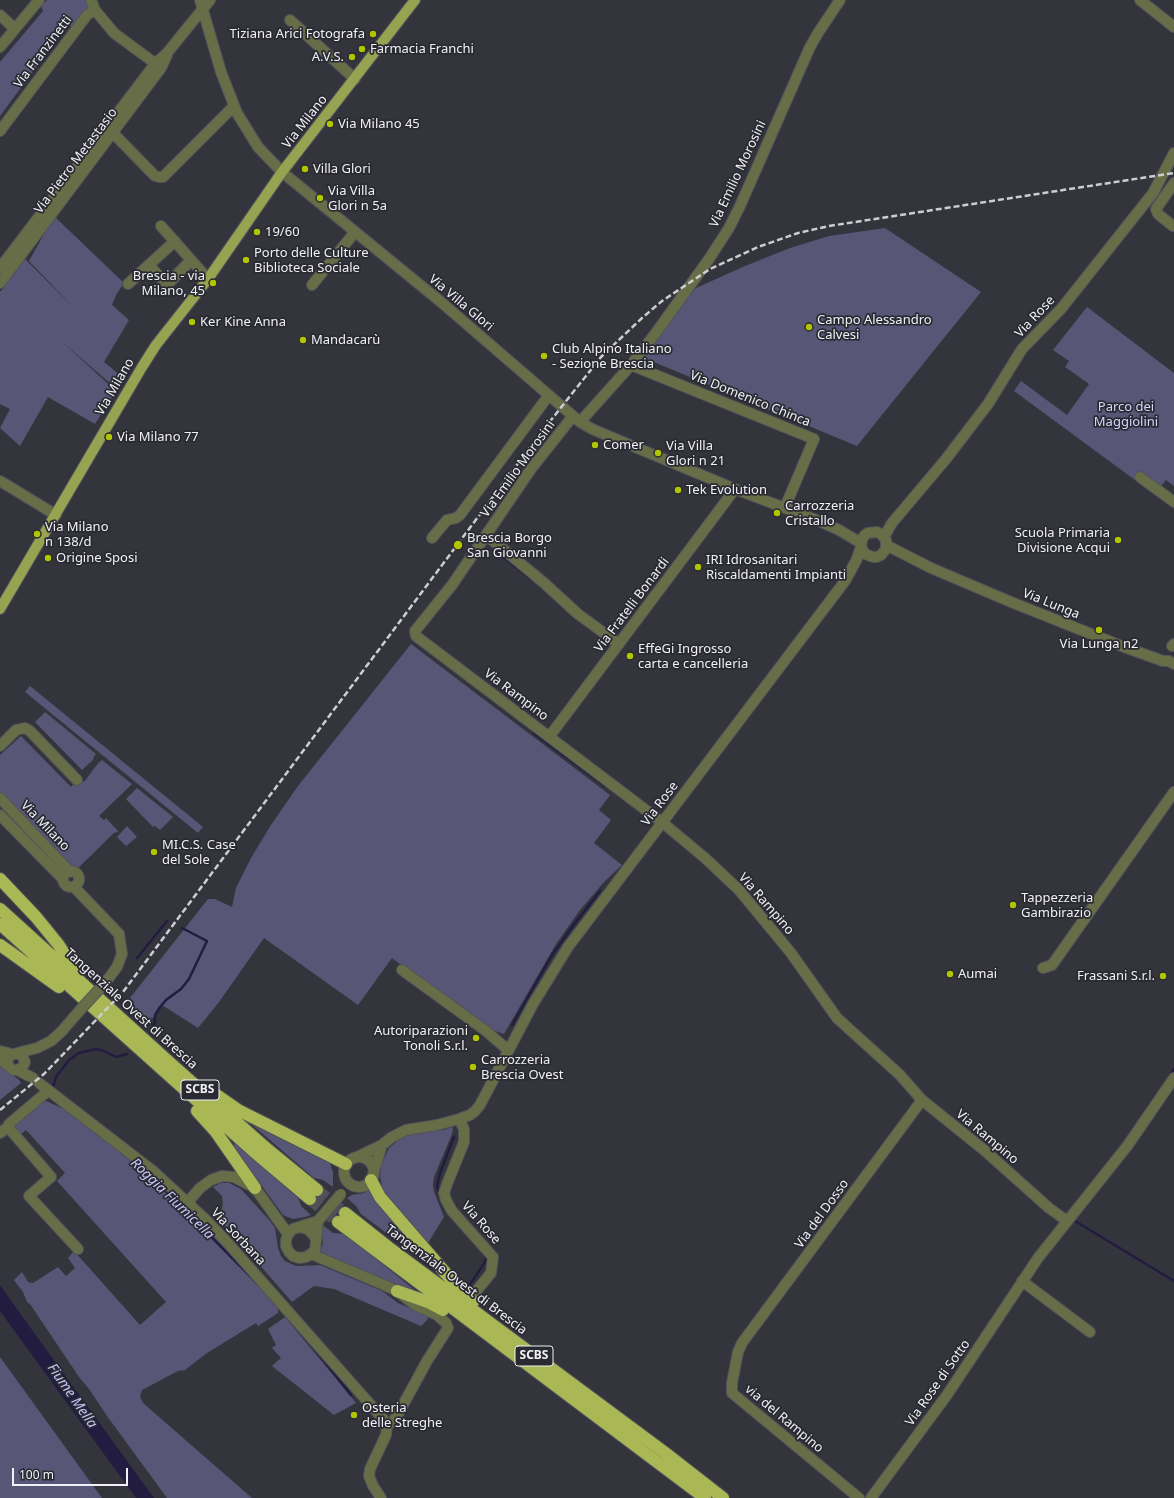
<!DOCTYPE html>
<html>
<head>
<meta charset="utf-8">
<style>
  body { margin:0 }
  #map { position:relative; width:1174px; height:1498px; overflow:hidden; background:#34343d; font-family:"Noto Sans",sans-serif }
  canvas { display:block }
  .scale { position:absolute; left:12px; top:1468px; width:116px; height:18px; box-sizing:border-box; border:2px solid #f0f0f6; border-top:0; padding-left:5px; font-size:12px; line-height:14px; white-space:nowrap; color:#f0f0f6; -webkit-text-stroke:3px #2a2a32; paint-order:stroke }
</style>
</head>
<body>
<div id="map">
<canvas width="1174" height="1498"></canvas>
<div class="scale">100 m</div>
</div>
<script>
const ctx = document.querySelector('canvas').getContext('2d');
ctx.lineJoin = 'round';
function fillPath(path, color) {
  ctx.fillStyle = color;
  ctx.fill(path, 'evenodd');
}
function toPath(rows) {
  const path = new Path2D();
  for (const r of rows) {
    if (r.length === 3) {
      path.moveTo(r[0] + r[2], r[1]);
      path.arc(r[0], r[1], r[2], 0, 2 * Math.PI);
      continue;
    }
    path.moveTo(r[0], r[1]);
    for (let i = 2; i < r.length; i += 2) path.lineTo(r[i], r[i + 1]);
  }
  return path;
}
function stroke(path, color, width, dash) {
  ctx.strokeStyle = color;
  ctx.lineWidth = width;
  ctx.lineCap = dash ? 'butt' : 'round';
  ctx.setLineDash(dash || []);
  ctx.stroke(path);
}
function write(font, color, halo, rows, align = 'center') {
  ctx.font = font + ' "Noto Sans",sans-serif';
  ctx.lineWidth = 3.5;
  ctx.setLineDash([]);
  ctx.textBaseline = 'middle';
  ctx.strokeStyle = halo;
  ctx.fillStyle = color;
  for (const [text, x, y, turn = 0] of rows) {
    ctx.save();
    ctx.translate(x, y);
    ctx.rotate((+turn || 0) * Math.PI / 180);
    ctx.textAlign = isNaN(turn) ? turn : align;
    if (halo) ctx.strokeText(text, 0, 0);
    ctx.fillText(text, 0, 0);
    ctx.restore();
  }
}
const green = toPath([
  [47,0,86,0,89,7,72,28,68,24,0,116,0,62,43,11,41,6],
  [54,216,124,283,116,295,112,305,129,320,104,362,121,376,119,391,60,340,116,391,95,424,48,397,20,446,0,428,10,409,0,404,0,292,25,259,75,309,29,261],
  [885,228,981,292,857,446,644,358,690,293,696,288,745,266,790,248,829,236],
  [1087,307,1174,373,1174,486,1166,480,1161,486,1142,472,1135,480,1014,391,1021,381,1067,415,1089,384,1065,367,1069,361,1053,350],
  [411,644,610,795,599,810,611,820,594,843,622,865,604,882,580,910,556,944,504,1034,489,1029,472,1018,392,958,358,1005,264,938,219,1002,198,1028,162,1005,146,1027,129,1006,130,998,208,899,215,899,232,907,236,888,251,858,271,825,298,786],
  [30,686,203,827,198,833,25,692],
  [45,712,96,754,93,758,94,759,82,770,35,722],
  [21,736,71,787,78,779,81,779,84,782,99,762,100,762,102,760,132,784,99,816,104,820,106,818,118,831,116,833,115,832,75,871,0,794,0,755],
  [137,788,173,817,160,830,155,826,153,827,126,799],
  [127,826,137,837,126,846,117,837],
  [0,1065,19,1080,21,1083,0,1100],
  [46,1101,64,1109,155,1180,217,1238,278,1307,278,1313,258,1326,256,1323,207,1353,185,1370,178,1371,142,1390,140,1396,143,1403,252,1498,167,1498,107,1416,89,1389,79,1377,30,1304,27,1302,23,1292,14,1280,22,1272,28,1282,33,1283,58,1267,66,1276,75,1268,68,1258,74,1251,140,1325,166,1302,57,1181,65,1173,26,1130,20,1135,15,1129,15,1126,17,1123,40,1104],
  [249,1122,329,1161,333,1172,333,1187,323,1180,314,1178],
  [453,1127,452,1134,434,1177,433,1185,434,1192,444,1217,428,1243,383,1190,380,1177,381,1165,389,1148,402,1137,415,1132,443,1130],
  [235,1143,298,1198,302,1207,311,1215,305,1217,293,1219,283,1215,233,1146],
  [221,1183,229,1183,241,1189,270,1221,275,1228,278,1248,281,1256,285,1261,296,1266,320,1265,382,1291,398,1303,426,1315,428,1319,421,1326,334,1289,314,1286,292,1302,223,1223,220,1216,223,1204,222,1196,213,1187],
  [372,1188,441,1274,361,1214,356,1206,347,1198,352,1195,364,1193],
  [324,1226,333,1233,345,1234,422,1296,320,1252,323,1243,321,1231],
  [285,1317,356,1403,334,1415,272,1366,281,1358,272,1348,276,1345,268,1329],
  [0,1357,102,1498,0,1498]
]);
const water = toPath([
  [0,1285,32,1330,154,1498,136,1498,0,1311]
]);
const stream = toPath([
  [498,553,531,579],
  [534,733,605,786],
  [137,958,167,921],
  [512,1025,552,955,575,923,600,891],
  [153,1026,155,1022,155,1015,160,1007,166,1000,181,989,189,979,207,941,182,928],
  [1169,1077,1174,1069],
  [52,1090,56,1077,69,1060,79,1053,96,1049,104,1051,116,1057,127,1054],
  [151,1176,259,1285],
  [440,1195,437,1186,440,1173,454,1137],
  [1075,1221,1174,1281],
  [469,1286,485,1262,487,1254],
  [315,1349,351,1395],
  [408,1386,411,1379]
]);
const highwayTunnel = toPath([
  [317,1190,345,1213],
  [310,1199,338,1222]
]);
const minor = toPath([
  [91,0,95,10,114,33,160,67],
  [200,0,221,72,237,113,258,147,282,172,441,302,580,422,592,429,735,489,819,521,839,530,861,543],
  [1140,0,1174,27],
  [0,15,15,29],
  [290,20,355,79],
  [0,47,39,0],
  [0,131,87,15,95,10],
  [113,133,155,176,159,177,163,177,234,106],
  [161,226,208,279],
  [1173,226,1158,214,1156,209,1174,183],
  [149,265,167,285,191,260],
  [0,268,155,64,167,53,210,0],
  [0,283,161,68,167,55],
  [128,284,175,241],
  [312,285,355,232],
  [631,365,814,439,785,507],
  [573,416,531,469,452,585,415,631,416,636,663,823,705,858,739,890,791,953,837,1018,900,1075,922,1100,984,1150,1049,1208,1067,1221],
  [580,422,631,365,655,334,709,259,729,228,740,206,810,47,818,33,840,0],
  [1140,477,1174,502],
  [0,481,56,515],
  [486,535,543,582,578,614,619,644],
  [884,537,892,523,946,459,988,404,1022,349,1061,309,1153,193,1174,153],
  [432,538,447,520,456,518,460,515,549,395],
  [886,545,931,568,1011,602,1124,647,1163,661,1169,661,1174,664],
  [1172,646,1174,644],
  [549,737,735,489],
  [0,746,16,730,25,728,30,731,77,780],
  [0,798,70,872],
  [0,815,63,879],
  [71,879,8],
  [74,887,119,934,122,954,117,967,105,983],
  [1043,968,1052,965,1174,792],
  [402,970,486,1031,508,1050],
  [0,1051,12,1054],
  [17,1053,37,1048,51,1041,61,1032,81,1009],
  [0,1059,13,1070,17,1070,33,1078],
  [8,1065,7,1062,9,1057,12,1054,19,1054,22,1055,25,1062,22,1068,17,1070],
  [39,1083,153,1171,205,1219,226,1241,384,1420,387,1425,386,1435,370,1469,369,1476,373,1486,381,1498],
  [48,1091,9,1124,8,1127,51,1177,29,1196,78,1249],
  [459,1119,464,1129,464,1142,447,1184,444,1193,446,1200,452,1211,493,1257,491,1273,473,1295],
  [0,1133,8,1127],
  [357,1157,382,1145,392,1137,406,1130,437,1125,459,1119,470,1115,475,1111,480,1105,533,1004,568,947,845,581,856,561,861,547,862,539,865,535,868,533,877,532,881,534,886,540,886,549,881,555,877,557,873,557,865,554,861,547],
  [359,1172,15],
  [373,1174,382,1145],
  [187,1203,200,1188,211,1180,222,1176,234,1177,255,1188,288,1234],
  [299,1227,318,1221,315,1250,311,1254,306,1257,299,1258,293,1256,289,1252,286,1246,286,1240,288,1234,293,1229,299,1227,304,1228,309,1230,316,1238],
  [311,1254,384,1285,397,1291,415,1305,437,1315,446,1323,448,1328,427,1361,398,1414,393,1422,387,1425],
  [1022,1281,1090,1332],
  [859,1498,732,1393,732,1383,738,1352,742,1343,922,1100],
  [871,1498,947,1395,1038,1258,1128,1145,1174,1078]
]);
const major = toPath([
  [0,609,142,367,156,345,208,279,282,172,415,0]
]);
const highway = toPath([
  [0,879,36,917,58,944,78,974],
  [0,909,170,1063,267,1149,317,1190],
  [0,924,259,1156,310,1199],
  [0,945,59,987],
  [215,1094,238,1110,346,1164],
  [197,1111,216,1132,255,1188],
  [371,1180,380,1197,455,1284,473,1302],
  [345,1213,388,1247,664,1452,723,1498],
  [338,1222,705,1498],
  [397,1291,428,1302,443,1310]
]);
const rail = toPath([
  [0,1110,44,1074,123,992,540,434,601,357,642,318,662,301,710,269,758,247,798,233,829,226,1174,173]
]);
const minorBridge = toPath([
  [81,1009,105,983],
  [318,1221,341,1194]
]);
const markers = [
  [373,34,4,"#b1c500"],
  [362,49,4,"#b1c500"],
  [352,57,4,"#b1c500"],
  [330,124,4,"#b1c500"],
  [305,169,4,"#b1c500"],
  [320,198,4,"#b1c500"],
  [257,232,4,"#b1c500"],
  [246,260,4,"#b1c500"],
  [213,283,4,"#b1c500"],
  [192,322,4,"#b1c500"],
  [809,327,4,"#b1c500"],
  [303,340,4,"#b1c500"],
  [544,356,4,"#b1c500"],
  [109,437,4,"#b1c500"],
  [595,445,4,"#b1c500"],
  [658,453,4,"#b1c500"],
  [678,490,4,"#b1c500"],
  [777,513,4,"#b1c500"],
  [37,534,4,"#b1c500"],
  [1118,540,4,"#b1c500"],
  [458,545,5,"#b1c500"],
  [48,558,4,"#b1c500"],
  [698,567,4,"#b1c500"],
  [1099,630,4,"#b1c500"],
  [630,656,4,"#b1c500"],
  [154,852,4,"#b1c500"],
  [1013,905,4,"#b1c500"],
  [950,974,4,"#b1c500"],
  [1163,976,4,"#b1c500"],
  [476,1038,4,"#b1c500"],
  [473,1067,4,"#b1c500"],
  [354,1415,4,"#b1c500"]
];
const shields = [
  [200,1090,38],
  [534,1356,38]
];
const shieldNames = [
  ["SCBS",200,1090],
  ["SCBS",534,1356]
];
const poiNames = [
  ["Tiziana Arici Fotografa",365,34,"right"],
  ["Farmacia Franchi",370,49],
  ["A.V.S.",344,57,"right"],
  ["Via Milano 45",338,124],
  ["Villa Glori",313,169],
  ["Via Villa",328,191],
  ["Glori n 5a",328,206],
  ["19/60",265,232],
  ["Porto delle Culture",254,253],
  ["Biblioteca Sociale",254,268],
  ["Brescia - via",205,276,"right"],
  ["Milano, 45",205,291,"right"],
  ["Campo Alessandro",817,320],
  ["Calvesi",817,335],
  ["Ker Kine Anna",200,322],
  ["Mandacarù",311,340],
  ["Club Alpino Italiano",552,349],
  ["- Sezione Brescia",552,364],
  ["Via Milano 77",117,437],
  ["Comer",603,445],
  ["Via Villa",666,446],
  ["Glori n 21",666,461],
  ["Tek Evolution",686,490],
  ["Carrozzeria",785,506],
  ["Cristallo",785,521],
  ["Via Milano",45,527],
  ["n 138/d",45,542],
  ["Scuola Primaria",1110,533,"right"],
  ["Divisione Acqui",1110,548,"right"],
  ["Brescia Borgo",467,538],
  ["San Giovanni",467,553],
  ["Origine Sposi",56,558],
  ["IRI Idrosanitari",706,560],
  ["Riscaldamenti Impianti",706,575],
  ["Via Lunga n2",1099,644,"center"],
  ["EffeGi Ingrosso",638,649],
  ["carta e cancelleria",638,664],
  ["MI.C.S. Case",162,845],
  ["del Sole",162,860],
  ["Tappezzeria",1021,898],
  ["Gambirazio",1021,913],
  ["Aumai",958,974],
  ["Frassani S.r.l.",1155,976,"right"],
  ["Autoriparazioni",468,1031,"right"],
  ["Tonoli S.r.l.",468,1046,"right"],
  ["Carrozzeria",481,1060],
  ["Brescia Ovest",481,1075],
  ["Osteria",362,1408],
  ["delle Streghe",362,1423]
];
const streetNames = [
  ["Via Franzinetti",43,52,-53],
  ["Via Milano",305,122,-52],
  ["Via Pietro Metastasio",76,161,-53],
  ["Via Emilio Morosini",738,174,-65],
  ["Via Villa Glori",461,303,40],
  ["Via Rose",1035,317,-47],
  ["Via Milano",115,387,-60],
  ["Via Domenico Chinca",750,399,22],
  ["Via Emilio Morosini",518,469,-54],
  ["Via Lunga",1051,604,22],
  ["Via Fratelli Bonardi",632,605,-53],
  ["Via Rampino",516,695,37],
  ["Via Rose",660,804,-53],
  ["Via Milano",45,826,46],
  ["Via Rampino",766,904,49],
  ["Tangenziale Ovest di Brescia",131,1009,42],
  ["Via Rampino",987,1137,40],
  ["Via del Dosso",822,1214,-54],
  ["Via Rose",481,1223,49],
  ["Via Sorbana",238,1237,47],
  ["Tangenziale Ovest di Brescia",456,1280,37],
  ["Via Rose di Sotto",938,1383,-55],
  ["via del Rampino",784,1419,40]
];
const parkNames = [
  ["Parco dei",1126,407],
  ["Maggiolini",1126,422]
];
const waterNames = [
  ["Roggia Fiumicella",172,1199,44],
  ["Fiume Mella",72,1396,55]
];
fillPath(green, '#585676');
fillPath(water, '#221c41');
stroke(stream, '#221c41', 2.5);
stroke(highwayTunnel, '#505059', 12, [12, 6]);
stroke(minor, '#52525b', 12);
stroke(major, '#52525b', 12);
stroke(highway, '#52525b', 14);
stroke(minor, '#666d47', 10);
stroke(major, '#96a351', 10);
stroke(highway, '#a9b854', 12);
stroke(rail, '#cdcdd3', 2.5, [6, 3]);
stroke(minorBridge, '#52525b', 12, []);
stroke(minorBridge, '#666d47', 10);
for (const [x, y, r, color] of markers) {
  const dot = new Path2D();
  dot.arc(x, y, r, 0, 2 * Math.PI);
  ctx.fillStyle = color;
  ctx.fill(dot);
  stroke(dot, '#2a2a32', 1.5);
}
for (const [x, y, w] of shields) {
  const box = new Path2D();
  box.roundRect(x - w / 2, y - 10, w, 20, 3);
  ctx.fillStyle = '#2a2a32';
  ctx.fill(box);
  stroke(box, '#f0f0f6', 1);
}
write('bold 12px', '#f0f0f6', null, shieldNames);
write('13px', '#f0f0f6', '#2a2a32', poiNames, 'left');
write('13px', '#f0f0f6', '#2a2a32', streetNames);
write('13px', '#d6d4fe', '#2a2a32', parkNames);
write('italic 14px', '#c7c4fc', '#2a2a32', waterNames);
</script>
</body>
</html>
